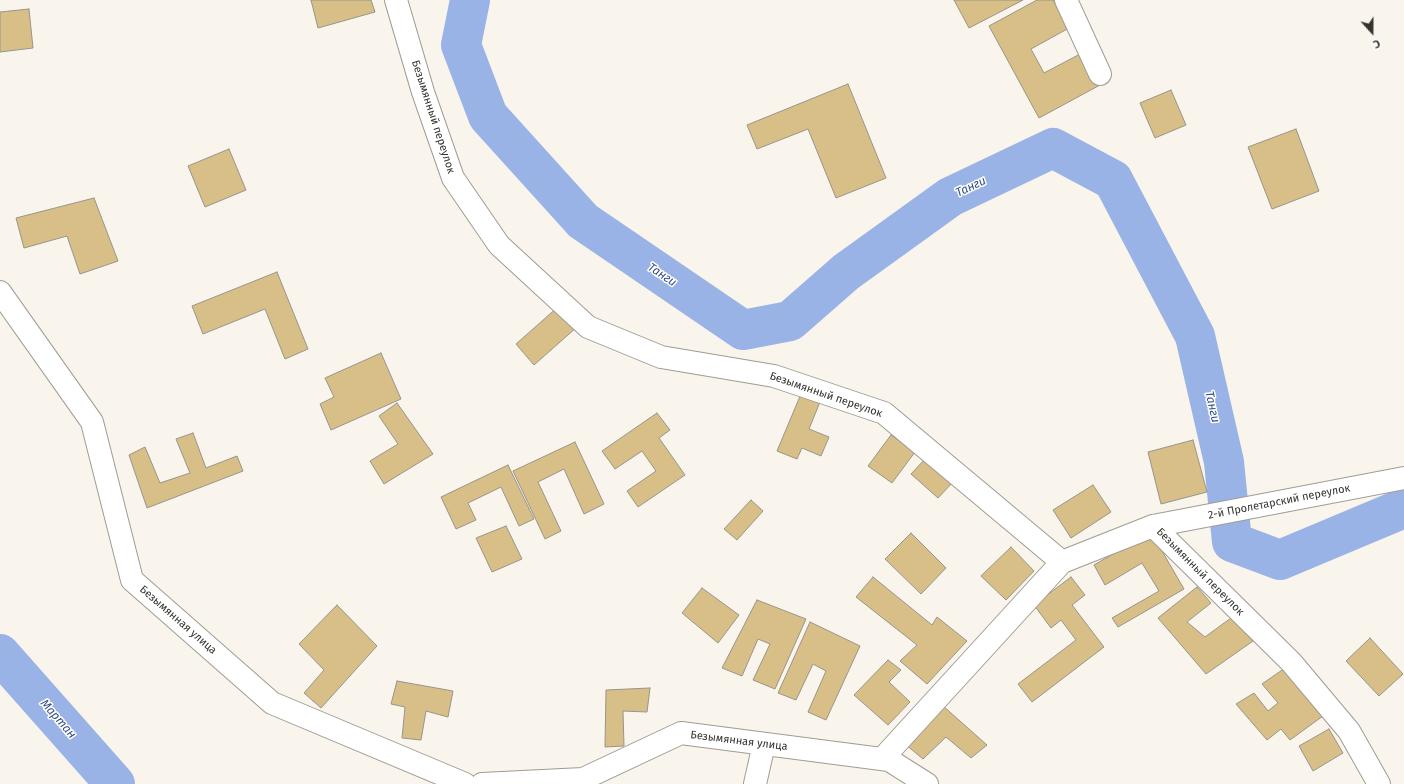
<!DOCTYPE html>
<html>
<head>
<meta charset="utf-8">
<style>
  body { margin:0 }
  #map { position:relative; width:1404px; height:784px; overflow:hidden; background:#f9f5ec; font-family:"Fira Sans",sans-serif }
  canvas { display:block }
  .north { position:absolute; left:1352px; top:12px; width:40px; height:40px; -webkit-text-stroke:3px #fff; paint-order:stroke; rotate:159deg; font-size:11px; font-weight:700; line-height:16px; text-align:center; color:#34332f }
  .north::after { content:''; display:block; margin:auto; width:14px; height:18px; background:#34332f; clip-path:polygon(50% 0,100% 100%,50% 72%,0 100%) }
</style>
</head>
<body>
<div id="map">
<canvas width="1404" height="784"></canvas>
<div class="north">С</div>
</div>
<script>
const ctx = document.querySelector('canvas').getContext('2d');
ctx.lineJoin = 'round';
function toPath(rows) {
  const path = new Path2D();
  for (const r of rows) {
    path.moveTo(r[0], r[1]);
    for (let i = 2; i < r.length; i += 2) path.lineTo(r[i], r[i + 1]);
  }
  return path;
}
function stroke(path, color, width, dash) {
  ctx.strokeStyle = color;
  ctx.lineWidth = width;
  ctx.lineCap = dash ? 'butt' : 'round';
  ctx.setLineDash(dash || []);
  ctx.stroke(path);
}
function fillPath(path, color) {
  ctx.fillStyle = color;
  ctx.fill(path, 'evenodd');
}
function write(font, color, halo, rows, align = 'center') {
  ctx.font = font + ' "Fira Sans",sans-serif';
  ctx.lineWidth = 3;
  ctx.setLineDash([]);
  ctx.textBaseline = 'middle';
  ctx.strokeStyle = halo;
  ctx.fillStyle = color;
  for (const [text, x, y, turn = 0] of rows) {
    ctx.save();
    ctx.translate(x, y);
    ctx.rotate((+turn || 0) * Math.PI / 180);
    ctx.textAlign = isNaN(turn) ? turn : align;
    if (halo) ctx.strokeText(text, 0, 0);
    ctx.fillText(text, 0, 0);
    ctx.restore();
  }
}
const river = toPath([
  [470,0,461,45,488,116,583,221,743,330,790,321,846,272,950,197,1053,148,1113,180,1195,336,1224,462,1232,542,1280,560,1404,508],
  [0,654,115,784]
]);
const building = toPath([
  [311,0,371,0,375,12,318,28,311,0],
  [954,0,1023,0,969,28,954,0],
  [1037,0,1053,0,1069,28,1031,49,1044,73,1082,53,1100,85,1039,118,989,26,1037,0],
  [29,9,33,48,0,52,0,12,29,9],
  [848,84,886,178,836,198,808,129,757,149,747,125,848,84],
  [1171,90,1186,125,1155,138,1140,103,1171,90],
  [1296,129,1319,191,1272,209,1248,147,1296,129],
  [229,149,246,190,205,207,188,166,229,149],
  [94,198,118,261,80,274,67,236,24,248,16,218,94,198],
  [277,272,308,349,285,359,265,309,203,334,192,306,277,272],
  [559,306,577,327,534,365,516,344,559,306],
  [381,353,401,399,331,430,320,404,334,397,325,378,381,353],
  [801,394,820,402,809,429,829,437,821,456,802,448,797,459,777,451,801,394],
  [397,403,433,454,384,484,370,461,398,444,379,416,397,403],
  [657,413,670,430,659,438,685,475,638,507,627,491,656,471,642,451,615,469,602,451,657,413],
  [193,433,206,468,237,456,243,471,147,508,129,455,145,447,160,483,190,473,176,439,193,433],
  [891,435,915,452,892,483,868,466,891,435],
  [1193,440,1207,492,1161,504,1148,452,1193,440],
  [575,442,604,504,584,514,564,469,538,482,561,531,545,539,513,471,575,442],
  [926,458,953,482,938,498,911,474,926,458],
  [508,465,534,519,519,526,501,487,468,503,476,520,456,529,441,497,508,465],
  [1093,485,1111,512,1071,538,1053,510,1093,485],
  [751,500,763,511,737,540,724,529,751,500],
  [506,526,522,559,492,572,476,538,506,526],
  [1151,532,1184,589,1118,627,1112,618,1159,591,1142,563,1105,585,1094,565,1151,532],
  [911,533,946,568,921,594,885,559,911,533],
  [1011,547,1034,571,1006,600,981,576,1011,547],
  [873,577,932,625,937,617,967,641,927,684,900,661,917,645,856,597,873,577],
  [1071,577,1085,595,1072,605,1104,647,1032,702,1018,684,1076,640,1061,620,1051,628,1034,605,1071,577],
  [1197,587,1211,603,1187,622,1205,637,1231,618,1253,641,1206,674,1158,618,1197,587],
  [702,588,739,615,718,643,682,613,702,588],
  [757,600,806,619,775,689,753,680,770,644,758,639,742,676,722,668,757,600],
  [337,605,377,646,321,708,304,693,324,670,299,644,337,605],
  [810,622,860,646,826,720,808,712,826,671,813,664,796,700,778,693,810,622],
  [1370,638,1403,674,1379,696,1346,661,1370,638],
  [888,660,901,670,889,682,910,702,888,725,854,695,888,660],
  [1285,668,1323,716,1290,740,1281,729,1267,740,1236,704,1254,693,1268,711,1278,703,1262,684,1285,668],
  [397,681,453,691,448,717,426,711,421,740,402,738,405,707,391,704,397,681],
  [650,688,647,712,623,711,624,746,605,747,606,690,650,688],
  [942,705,987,745,971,758,946,737,923,759,905,744,942,705],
  [1329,729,1343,753,1313,771,1299,746,1329,729]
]);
const minor = toPath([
  [396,0,423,92,453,178,499,245,588,327,661,357,774,376,884,413,1062,562,1153,526,1291,662,1349,731,1379,784],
  [1066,0,1100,74],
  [0,292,92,422,132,580,272,703,465,784],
  [1153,526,1404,478],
  [882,759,1062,562],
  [482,784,583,779,681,733,889,760,927,784],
  [755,784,764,744]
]);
const streetNames = [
  ["Безымянный переулок",433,117,72],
  ["Безымянный переулок",826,395,19],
  ["2-й Пролетарский переулок",1279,502,-11],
  ["Безымянный переулок",1200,572,45],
  ["Безымянная улица",178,620,41],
  ["Безымянная улица",739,741,7]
];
const waterNames = [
  ["Танги",971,187,-25],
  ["Танги",662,275,34],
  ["Танги",1212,407,77],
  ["Мартан",58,719,49]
];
stroke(river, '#9ab3e6', 40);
fillPath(building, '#d8bf87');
stroke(building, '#97948c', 1);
stroke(minor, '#a09c94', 24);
stroke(minor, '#fff', 22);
write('11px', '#34332f', '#fff', streetNames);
write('italic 12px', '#2f4b88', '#fff', waterNames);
</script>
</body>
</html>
